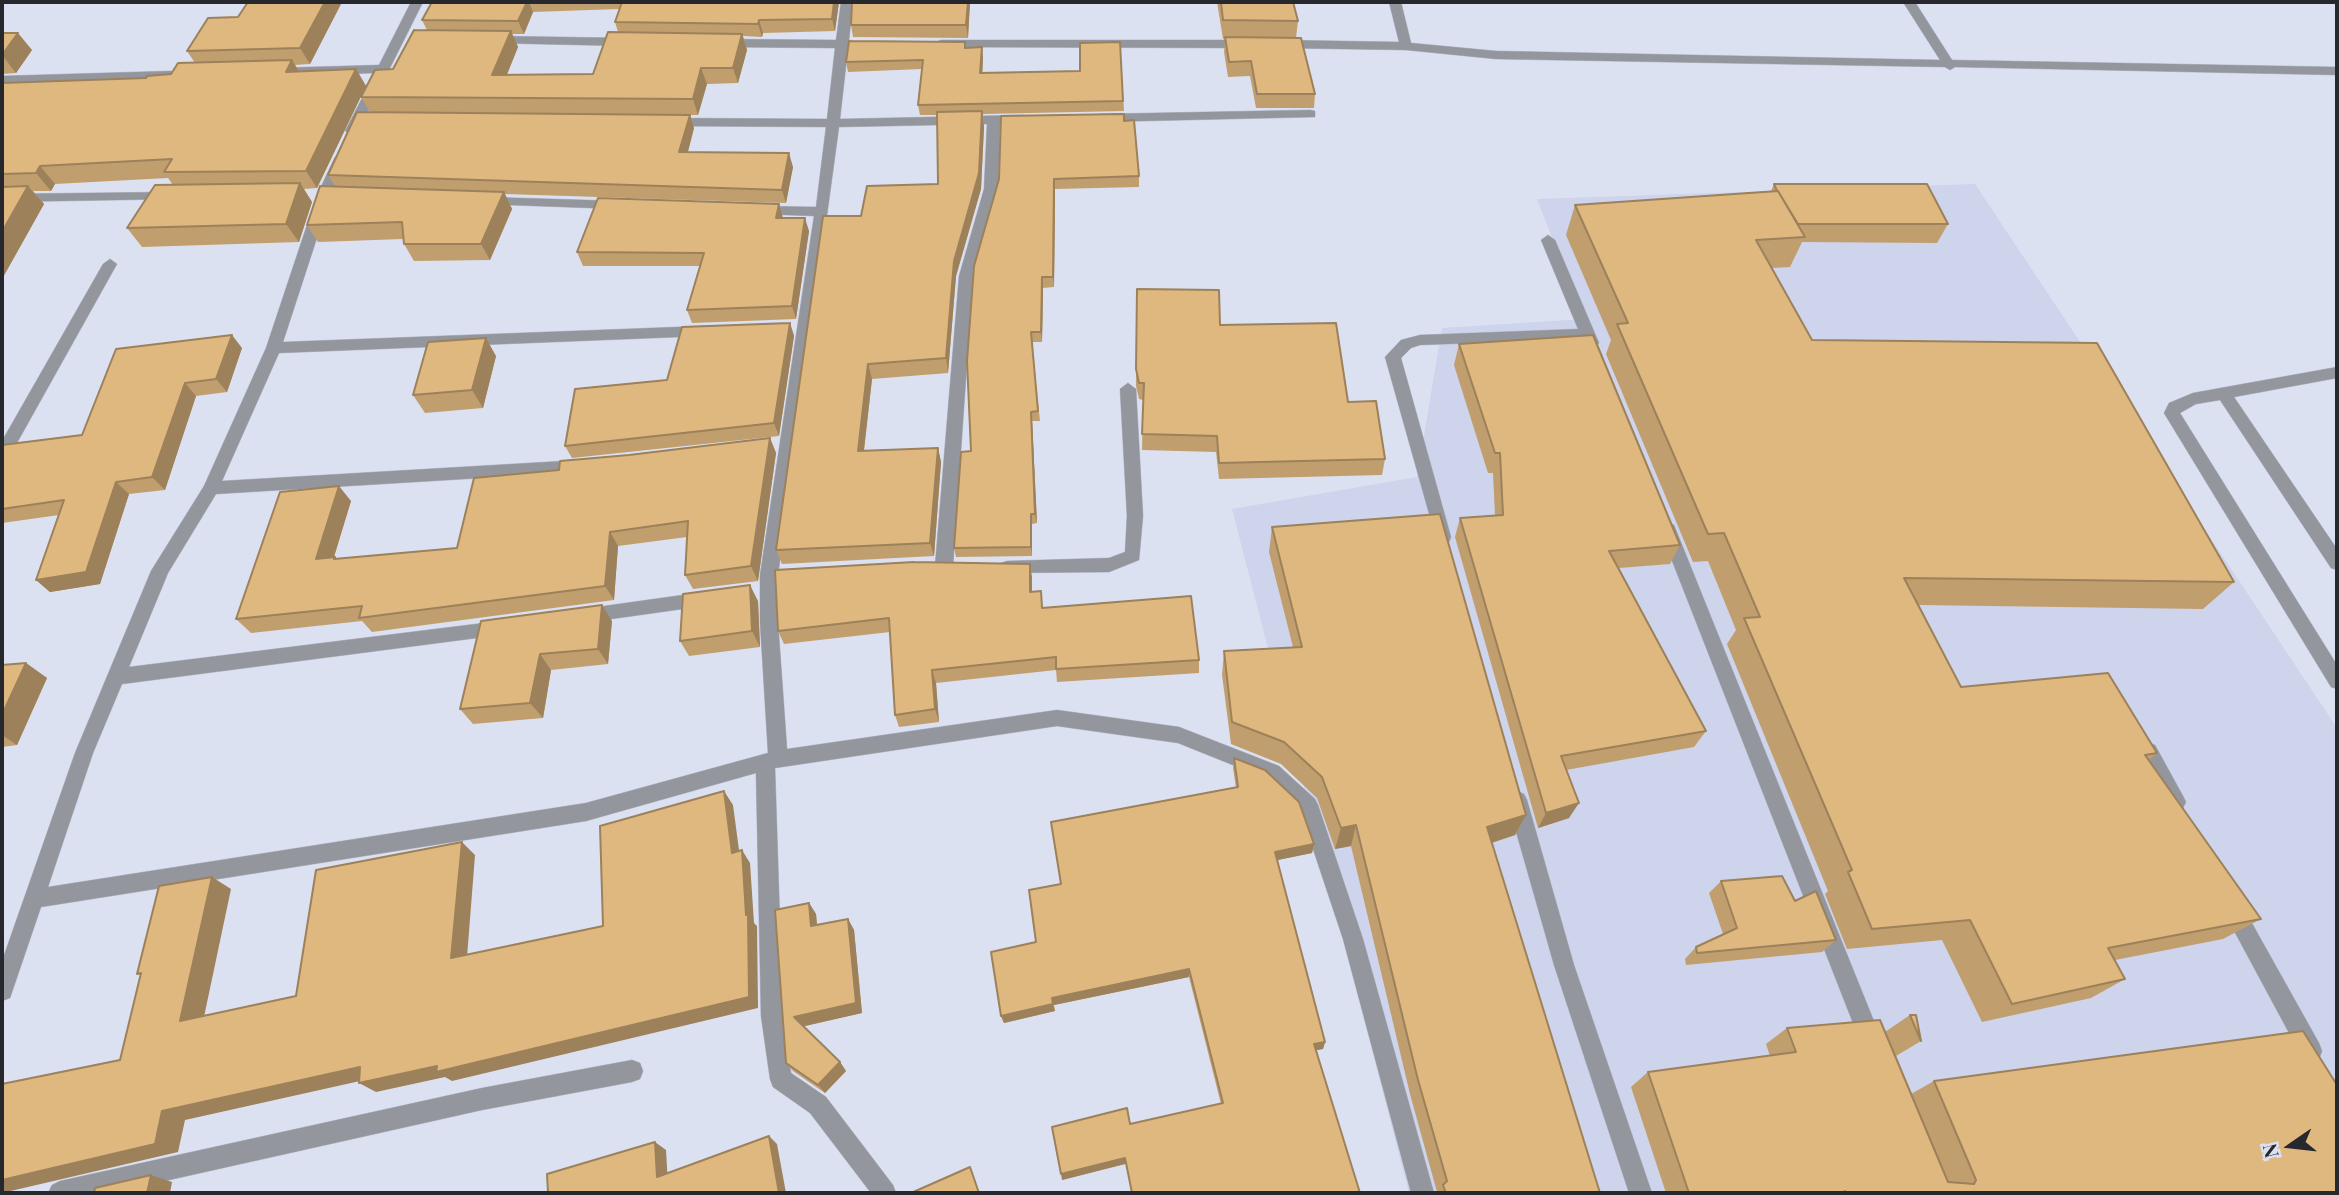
<!DOCTYPE html>
<html>
<head>
<meta charset="utf-8">
<style>
  body { margin:0 }
  #map { position:relative; width:2339px; height:1195px; overflow:hidden; background:#dce1f2; font-family:"Playfair Display",serif }
  canvas { display:block }
  .frame { position:absolute; inset:0; border:4px solid #26282e; pointer-events:none }
  .north { position:absolute; left:2255px; top:1111px; width:70px; height:70px; -webkit-text-stroke:5px #dce1f2; paint-order:stroke; rotate:256deg; font-size:19px; font-weight:700; line-height:28px; text-align:center; color:#26282e }
  .north::after { content:''; display:block; margin:auto; width:24px; height:32px; background:#26282e; clip-path:polygon(50% 0,100% 100%,50% 72%,0 100%) }
</style>
</head>
<body>
<div id="map">
<canvas width="2339" height="1195"></canvas>
<div class="frame"></div>
<div class="north">N</div>
</div>
<script>
const ctx = document.querySelector('canvas').getContext('2d');
ctx.lineJoin = 'round';
function fillPath(path, color) {
  ctx.fillStyle = color;
  ctx.fill(path, 'evenodd');
}
function toPath(rows) {
  const path = new Path2D();
  for (const r of rows) {
    path.moveTo(r[0], r[1]);
    for (let i = 2; i < r.length; i += 2) path.lineTo(r[i], r[i + 1]);
  }
  return path;
}
function stroke(path, color, width, dash) {
  ctx.strokeStyle = color;
  ctx.lineWidth = width;
  ctx.lineCap = dash ? 'butt' : 'round';
  ctx.setLineDash(dash || []);
  ctx.stroke(path);
}
const built = toPath([
  [1975,184,2337,728,2337,1193,1409,1193,1232,509,1417,477,1442,328,1584,319,1537,199]
]);
const minor = toPath([
  [411,2,423,2,357,134,352,135,345,131,375,73,275,76,269,72,275,68,379,65,411,2],
  [841,2,853,2,849,40,860,44,848,48,840,119,1023,115,1029,119,1023,123,1000,123,998,189,973,276,953,566,950,571,944,573,938,571,935,566,959,276,984,189,987,124,839,127,778,575,778,622,787,749,1057,710,1179,727,1279,766,1315,799,1318,805,1363,939,1434,1193,1411,1193,1343,939,1300,810,1265,778,1178,743,1057,726,775,768,783,1016,791,1073,826,1097,893,1185,896,1193,871,1193,810,1113,773,1087,770,1079,761,1016,756,773,586,821,41,907,10,998,2,1001,2,961,75,753,151,571,204,486,266,348,317,195,335,157,345,157,347,160,331,195,283,342,704,326,711,331,704,336,279,353,222,481,581,460,589,466,581,472,216,494,168,573,129,667,500,621,506,623,509,628,506,633,500,635,122,684,93,753,48,887,586,803,768,753,760,622,760,575,814,216,759,214,752,210,759,206,816,207,826,127,670,126,664,122,670,118,827,119,835,48,721,47,715,43,721,39,836,40,841,2],
  [1389,2,1401,2,1411,43,1496,51,1940,60,1903,2,1915,2,1952,60,2337,67,2337,75,1955,67,1950,70,1945,67,1496,59,1406,50,1281,48,1275,44,1281,40,1399,42,1389,2],
  [494,36,627,38,633,42,627,46,490,43,488,40,494,36],
  [942,40,1246,40,1252,44,1246,48,938,47,938,41,942,40],
  [170,71,174,72,174,78,2,84,2,76,170,71],
  [1310,110,1315,111,1315,117,1100,122,1094,118,1100,114,1310,110],
  [171,192,178,196,176,199,2,202,2,194,171,192],
  [486,197,619,201,626,205,619,209,481,204,479,201,486,197],
  [1548,235,1555,240,1599,343,1596,347,1586,347,1582,339,1420,345,1411,348,1401,358,1451,537,1449,542,1443,544,1437,542,1385,357,1401,340,1420,335,1578,329,1541,240,1548,235],
  [110,259,117,264,8,459,2,461,2,441,103,264,110,259],
  [2337,367,2337,378,2234,397,2337,549,2337,570,2331,568,2220,400,2196,404,2180,413,2337,665,2337,689,2331,687,2164,413,2169,403,2193,393,2337,367],
  [1128,383,1136,389,1143,516,1139,560,1109,572,1001,573,998,568,1001,563,1007,561,1109,558,1125,552,1127,516,1120,389,1128,383],
  [1668,523,1674,525,1676,530,1882,1041,1879,1049,1871,1052,1863,1049,1860,1041,1660,530,1662,525,1668,523],
  [704,592,710,594,713,599,710,604,704,606,583,623,577,621,574,616,577,611,583,609,704,592],
  [2148,743,2155,745,2183,796,2186,802,2183,808,2176,811,2169,808,2141,757,2139,751,2141,745,2148,743],
  [1517,791,1524,794,1527,800,1574,965,1652,1193,1629,1193,1554,965,1507,800,1510,794,1517,791],
  [2232,897,2239,900,2319,1043,2322,1051,2319,1059,2311,1062,2303,1059,2225,914,2222,907,2225,900,2232,897],
  [632,1060,640,1063,643,1071,640,1079,632,1082,482,1110,111,1193,48,1193,52,1185,60,1181,482,1088,632,1060]
]);
const wall = toPath([
  [342,2,310,64,295,65,299,71,356,69,366,86,317,188,304,189,312,202,299,242,142,247,127,228,173,185,168,178,55,184,51,191,33,191,44,204,2,279,2,81,4,83,146,78,171,74,195,63,187,51,238,17],
  [432,2,839,2,835,31,763,33,762,37,743,36,747,50,738,83,707,84,698,115,690,115,694,128,688,152,793,167,786,203,505,194,512,209,490,260,414,261,404,244,403,239,318,242,307,225,336,187,328,175,370,112,361,97,393,69,427,30,422,20],
  [619,9,615,22,618,32,593,74,507,75,518,47,512,34,524,34,533,12],
  [970,2,968,38,853,37,851,25],
  [1217,2,1293,2,1298,21,1296,38,1315,94,1314,108,1256,108,1250,76,1228,77,1224,52,1225,39,1223,39],
  [2,33,32,50,16,73,2,74],
  [1120,42,1124,111,983,114,984,127,981,189,956,276,948,373,872,379,864,451,938,448,941,462,934,556,782,564,776,550,861,216,938,184,937,115,920,115,918,105,922,69,848,72,846,62,966,47,983,57,982,73,1080,71],
  [1124,121,1139,176,1139,187,1055,189,1054,287,1043,288,1042,342,1032,342,1040,421,1032,421,1037,523,1032,524,1032,556,956,557,954,548,971,451,999,179],
  [1774,184,1948,224,1937,243,1802,242,1790,267,1772,268,1812,340,2234,582,2203,609,1919,605,1961,687,2157,753,2149,760,2261,919,2223,939,2115,960,2125,979,2091,998,1982,1022,1942,940,1847,949,1825,894,1828,891,1727,644,1736,630,1708,561,1693,562,1606,354,1611,340,1566,235,1575,205,1771,191],
  [783,218,809,231,796,319,692,323,687,310,700,266,583,266,577,252],
  [790,323,794,336,779,436,572,458,565,446,667,380],
  [1220,325,1348,402,1385,459,1382,475,1219,479,1216,452,1142,450,1143,400,1139,399,1136,386,1136,369],
  [1459,344,1680,545,1670,564,1619,568,1706,731,1694,747,1566,770,1569,818,1538,828,1455,537,1460,518,1495,515,1493,473,1488,473,1454,365],
  [242,348,227,392,196,396,165,490,129,494,100,584,50,592,36,580,59,515,2,523,2,445,82,435],
  [496,356,483,408,425,413,413,395],
  [770,438,776,453,758,581,693,589,685,575,687,537,618,546,614,600,372,632,362,621,251,633,236,619,351,501,334,557,337,559,457,548,559,470,629,455],
  [1272,527,1526,815,1515,835,1492,843,1600,1193,1436,1193,1437,1192,1410,1094,1351,846,1335,849,1317,798,1281,764,1231,744,1222,675,1224,651,1293,647,1269,552],
  [1032,577,1032,592,1043,608,1199,660,1199,673,1057,682,1056,670,936,683,939,722,899,727,895,715,890,632,784,644,778,631],
  [758,601,760,647,689,656,680,641],
  [481,621,612,621,608,664,551,670,543,718,473,724,460,709],
  [26,663,47,678,17,745,2,747,2,665],
  [1234,758,1314,844,1312,853,1277,860,1325,1042,1323,1049,1316,1050,1125,1164,1062,1180,1130,1124,1221,1104,1189,977,1054,1005,1055,1011,1004,1023,1001,1016,1036,942,1061,884,1236,788,1233,768],
  [1721,881,1795,901,1836,940,1822,952,1686,965,1685,959,1696,947,1723,934,1709,893],
  [809,903,816,914,817,925,848,919,854,930,862,1013,803,1026,840,1062,846,1071,825,1093,793,1071,786,1063],
  [1910,1015,1921,1041,1896,1056,1911,1094,1934,1081,2337,1193,1666,1193,1631,1087,1648,1072,1770,1056,1766,1044,1787,1028,1885,1032]
]);
const shadedWall = toPath([
  [325,2,342,2,310,64,300,48],
  [527,2,529,2,533,12,524,34,518,21],
  [834,2,839,2,835,31,832,19],
  [968,2,970,2,968,38,966,25],
  [759,20,763,33,762,37,758,24],
  [511,31,518,47,500,91,492,75],
  [18,33,32,50,16,73,2,55],
  [742,34,747,50,738,83,733,68],
  [982,47,983,57,982,83,980,73],
  [292,60,303,78,286,72],
  [701,68,707,84,698,115,693,99],
  [356,69,366,86,317,188,306,171],
  [982,111,984,127,981,189,956,276,948,373,946,358,954,261],
  [690,115,694,128,684,166,679,152],
  [789,153,793,167,786,203,782,190],
  [40,166,55,184,51,191,36,173],
  [1054,179,1055,189,1054,287,1053,277],
  [300,183,312,202,299,242,286,224],
  [28,186,44,204,2,279,2,232],
  [504,192,512,209,490,260,481,244],
  [779,204,783,218,780,231,776,218],
  [805,218,809,231,796,319,792,306],
  [1042,277,1043,288,1042,342,1041,332],
  [790,323,794,336,779,436,774,423],
  [232,335,242,348,227,392,216,379],
  [486,338,496,356,483,408,472,390],
  [868,364,872,379,862,466,858,451],
  [185,383,196,396,165,490,152,477],
  [1031,412,1032,421,1037,523,1035,514],
  [770,438,776,453,758,581,751,566],
  [938,448,941,462,934,556,930,543],
  [116,482,129,494,100,584,50,592,36,580],
  [339,486,351,501,329,573,316,559],
  [1031,514,1032,524,1032,556,1031,547],
  [610,532,618,546,614,600,605,586],
  [1030,564,1032,577,1032,606,1030,592],
  [750,585,758,601,760,647,752,631],
  [602,605,612,621,608,664,598,649],
  [540,654,551,670,543,718,530,703],
  [26,663,47,678,17,745,2,735,2,715],
  [932,670,936,683,939,722,935,709],
  [724,791,733,805,741,865,732,853],
  [1579,803,1569,818,1538,828,1546,813],
  [1526,815,1515,835,1478,847,1487,827],
  [1356,825,1351,846,1335,849,1341,828],
  [462,842,475,855,466,970,451,958],
  [1314,844,1312,853,1273,861,1275,852],
  [742,850,750,863,754,923,757,926,758,1008,452,1081,445,1077,376,1092,359,1083,746,915],
  [212,877,231,889,201,1031,180,1021],
  [809,903,816,914,818,937,811,926],
  [848,919,854,930,862,1013,801,1027,794,1017],
  [1189,969,1189,977,1054,1005,1052,998],
  [1053,1004,1055,1011,1004,1023,1001,1016],
  [1325,1042,1323,1049,1312,1051,1314,1044],
  [840,1062,846,1071,825,1093,818,1085],
  [360,1067,378,1077,185,1120,178,1152,2,1193,2,1180,162,1111],
  [769,1136,777,1144,786,1193,779,1193],
  [655,1142,666,1150,668,1184,657,1177],
  [1125,1158,1125,1164,1062,1180,1061,1174],
  [151,1175,172,1182,170,1193,147,1193]
]);
const building = toPath([
  [248,2,325,2,300,48,187,51,208,18,238,17,248,2],
  [432,2,527,2,518,21,422,20,432,2],
  [622,2,834,2,832,19,759,20,758,24,615,22,622,2],
  [852,2,968,2,966,25,851,25,852,2],
  [1221,2,1293,2,1298,21,1223,20,1221,2],
  [414,30,511,31,492,75,593,74,608,32,742,34,733,68,701,68,693,99,361,97,375,70,393,69,414,30],
  [2,33,18,33,2,55,2,33],
  [1225,37,1301,38,1315,94,1257,94,1251,61,1229,62,1225,37],
  [849,41,965,42,965,48,982,47,980,73,1080,71,1080,43,1120,42,1123,101,918,105,923,60,846,62,849,41],
  [292,60,286,72,356,69,306,171,164,172,172,159,40,166,36,173,2,174,2,83,146,78,147,76,171,74,178,63,292,60],
  [982,111,979,173,954,261,946,358,868,364,858,451,938,448,930,543,776,550,823,216,861,216,867,186,938,184,937,112,982,111],
  [357,112,690,115,679,152,789,153,782,190,328,175,357,112],
  [1124,114,1124,121,1134,120,1139,176,1054,179,1053,277,1042,277,1041,332,1031,332,1038,411,1031,412,1035,514,1031,514,1031,547,954,548,961,452,971,451,967,361,974,266,999,179,1001,116,1124,114],
  [300,183,286,224,127,228,155,185,300,183],
  [1774,184,1927,184,1948,224,1798,224,1778,191,1777,191,1774,184],
  [28,186,2,232,2,187,28,186],
  [320,186,504,192,481,244,404,244,402,222,307,225,320,186],
  [1778,191,1805,237,1756,240,1812,340,2097,343,2234,582,1904,578,1961,687,2108,673,2157,753,2145,755,2261,919,2108,948,2125,979,2012,1004,1970,920,1872,929,1848,872,1852,870,1744,618,1760,617,1724,533,1708,534,1617,324,1628,323,1575,205,1778,191],
  [598,198,779,204,776,218,805,218,792,306,687,310,704,253,577,252,598,198],
  [1137,289,1219,290,1220,325,1336,323,1348,402,1376,401,1385,459,1219,463,1217,436,1142,434,1144,383,1139,383,1136,369,1137,289],
  [790,323,774,423,565,446,575,389,667,380,682,327,790,323],
  [232,335,216,379,185,383,152,477,116,482,86,572,36,580,64,500,2,509,2,445,82,435,116,349,232,335],
  [1593,335,1680,545,1609,551,1706,731,1561,756,1579,803,1546,813,1460,518,1503,515,1500,453,1495,453,1459,344,1593,335],
  [486,338,472,390,413,395,428,342,486,338],
  [770,438,751,566,685,575,688,521,610,532,605,586,359,618,362,606,236,619,280,492,339,486,316,559,335,557,334,559,457,548,474,478,559,470,560,461,629,455,770,438],
  [1440,514,1526,815,1487,827,1600,1193,1446,1193,1443,1185,1447,1181,1418,1080,1356,825,1341,828,1322,777,1284,742,1232,722,1224,651,1302,647,1272,527,1440,514],
  [914,562,1030,564,1030,592,1041,591,1042,608,1191,596,1199,660,1056,669,1056,657,932,670,935,709,895,715,889,618,778,631,775,570,914,562],
  [750,585,752,631,680,641,683,594,750,585],
  [602,605,598,649,540,654,530,703,460,709,481,621,602,605],
  [26,663,2,715,2,665,26,663],
  [1234,758,1265,770,1299,802,1314,844,1275,852,1325,1042,1314,1044,1360,1193,1132,1193,1125,1158,1061,1174,1052,1127,1127,1108,1130,1124,1223,1103,1189,969,1052,998,1053,1004,1001,1016,991,952,1036,942,1029,890,1061,884,1051,822,1238,787,1234,758],
  [724,791,732,853,742,850,746,915,748,914,749,997,436,1072,437,1066,359,1083,360,1067,162,1111,155,1144,2,1180,2,1084,120,1060,141,973,137,974,159,886,212,877,180,1021,296,996,316,870,462,842,451,958,603,926,600,826,724,791],
  [1782,876,1795,901,1816,891,1836,940,1697,953,1696,947,1737,928,1721,881,1782,876],
  [809,903,811,926,848,919,856,1003,794,1017,840,1062,818,1085,786,1063,775,910,809,903],
  [1910,1015,1916,1015,1921,1041,1910,1015],
  [1880,1020,1948,1182,1974,1184,1976,1180,1934,1081,2303,1031,2337,1085,2337,1193,1846,1193,1845,1191,1843,1193,1689,1193,1648,1072,1796,1052,1787,1028,1880,1020],
  [769,1136,779,1193,548,1193,547,1174,655,1142,657,1177,769,1136],
  [970,1167,979,1193,911,1193,970,1167],
  [151,1175,147,1193,94,1193,95,1188,151,1175]
]);
fillPath(built, '#cdd4eb');
stroke(minor, '#b8bccb', 1);
fillPath(minor, '#93969d');
fillPath(wall, '#c09e6e');
fillPath(shadedWall, '#9c815a');
fillPath(building, '#dfb880');
stroke(building, '#9c815a', 2);
</script>
</body>
</html>
